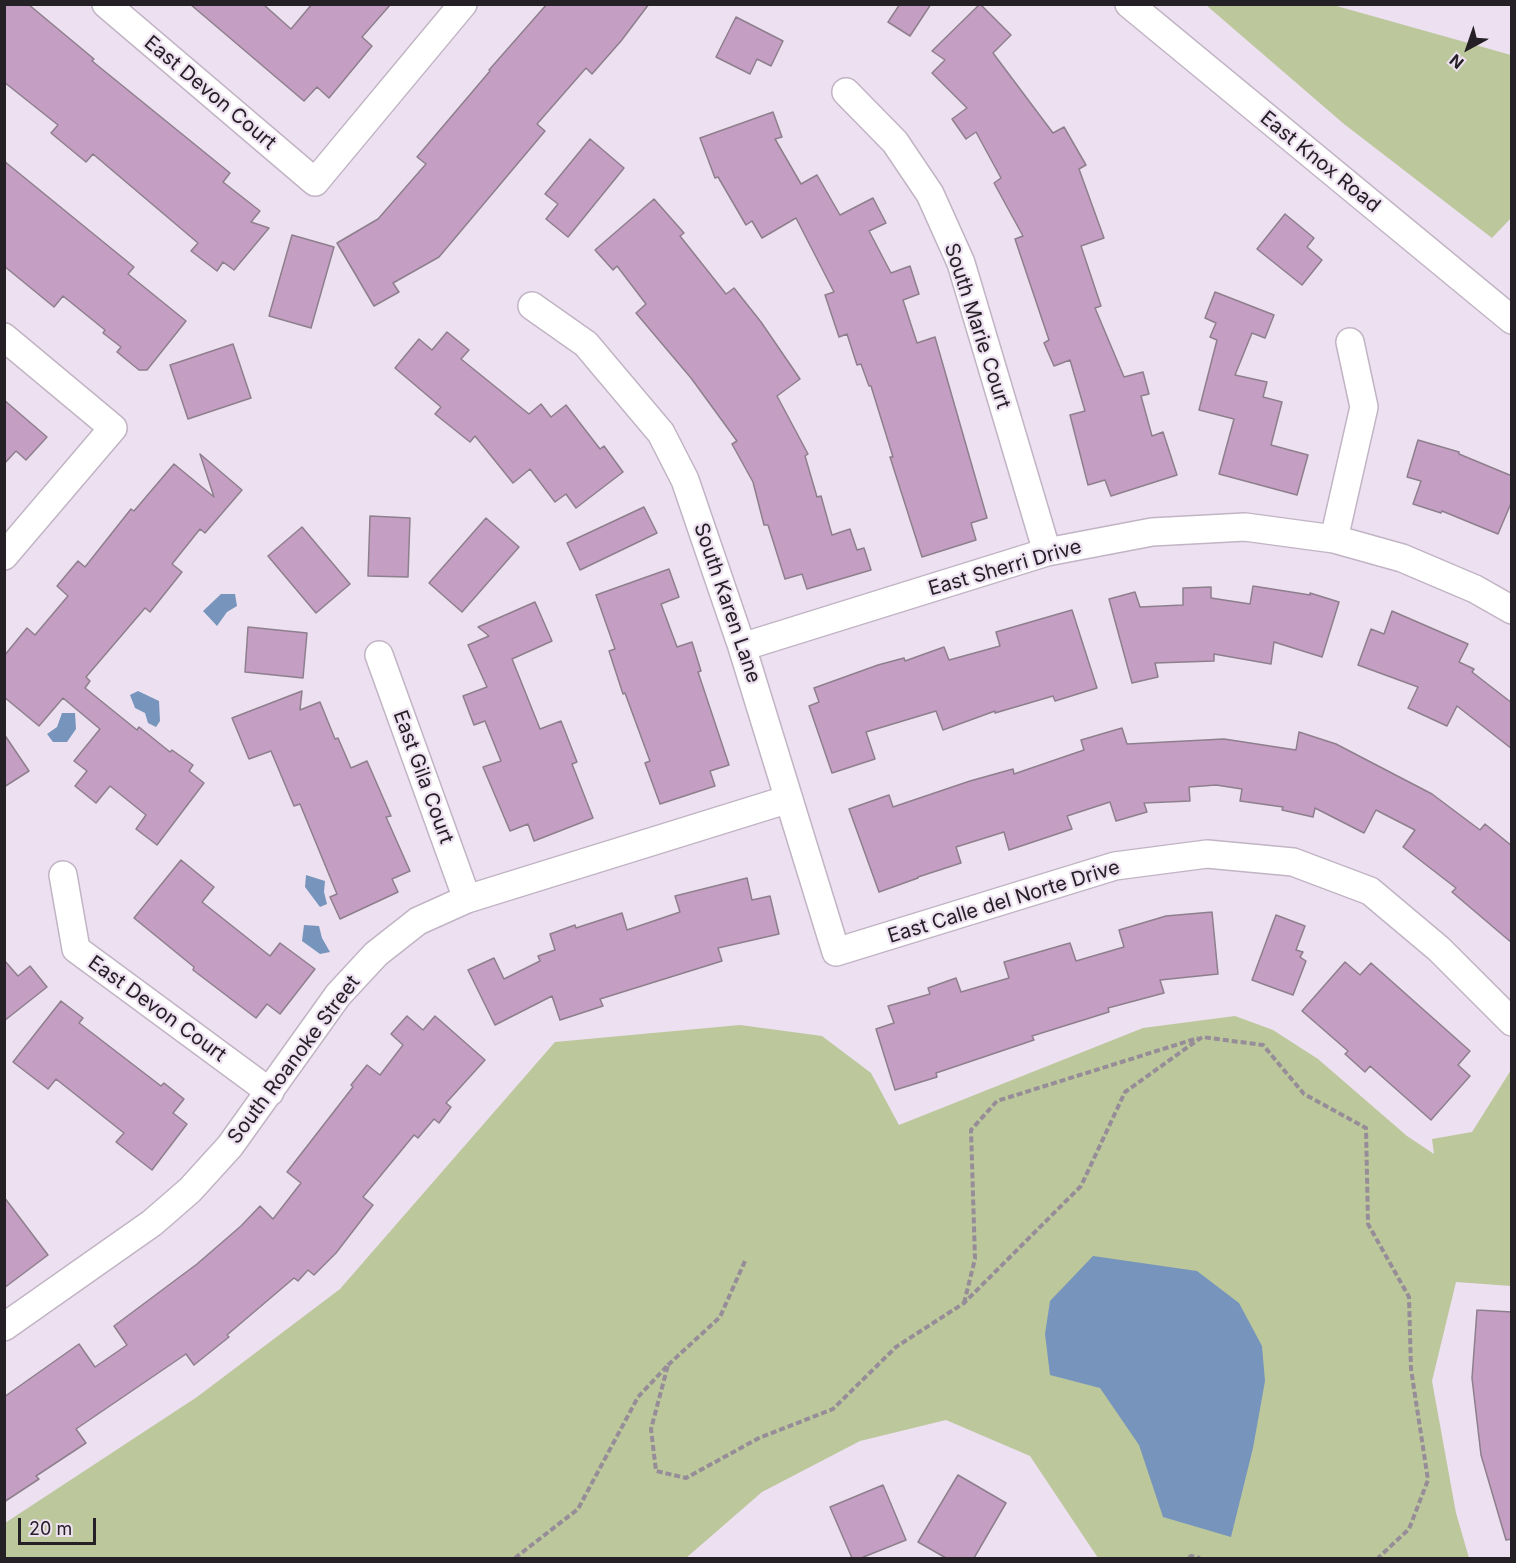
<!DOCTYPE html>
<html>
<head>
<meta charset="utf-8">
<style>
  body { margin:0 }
  #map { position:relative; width:1516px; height:1563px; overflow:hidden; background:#ede0f0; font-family:Inter,sans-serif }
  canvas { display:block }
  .frame { position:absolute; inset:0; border:6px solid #252026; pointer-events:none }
  .north { position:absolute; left:1438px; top:18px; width:60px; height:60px; -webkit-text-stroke:4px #ede0f0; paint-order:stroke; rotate:220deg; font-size:16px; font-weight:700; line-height:24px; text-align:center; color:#252026 }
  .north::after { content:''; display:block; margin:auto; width:21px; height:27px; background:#252026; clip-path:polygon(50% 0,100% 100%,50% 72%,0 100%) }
  .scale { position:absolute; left:18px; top:1518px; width:78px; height:27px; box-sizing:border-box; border:3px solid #252026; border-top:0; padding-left:8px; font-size:18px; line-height:21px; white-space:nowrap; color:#252026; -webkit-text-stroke:4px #ede0f0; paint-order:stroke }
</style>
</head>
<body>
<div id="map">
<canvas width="1516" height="1563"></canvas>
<div class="frame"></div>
<div class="north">N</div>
<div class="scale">20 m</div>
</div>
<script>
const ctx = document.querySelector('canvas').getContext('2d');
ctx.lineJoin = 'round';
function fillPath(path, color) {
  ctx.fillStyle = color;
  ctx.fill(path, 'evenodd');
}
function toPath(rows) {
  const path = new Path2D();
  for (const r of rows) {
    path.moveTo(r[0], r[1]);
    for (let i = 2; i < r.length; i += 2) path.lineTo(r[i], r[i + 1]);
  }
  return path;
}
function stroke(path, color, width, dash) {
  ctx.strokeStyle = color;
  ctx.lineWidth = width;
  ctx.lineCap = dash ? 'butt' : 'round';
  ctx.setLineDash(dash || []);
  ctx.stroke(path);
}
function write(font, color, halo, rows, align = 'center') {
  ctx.font = font + ' Inter,sans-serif';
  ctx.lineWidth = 4.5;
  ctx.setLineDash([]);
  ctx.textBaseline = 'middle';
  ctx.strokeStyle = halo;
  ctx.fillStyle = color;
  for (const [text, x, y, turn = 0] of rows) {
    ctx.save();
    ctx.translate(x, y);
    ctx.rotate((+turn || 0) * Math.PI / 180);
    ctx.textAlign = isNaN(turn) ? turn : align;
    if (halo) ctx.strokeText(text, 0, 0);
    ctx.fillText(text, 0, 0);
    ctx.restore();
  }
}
const green = toPath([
  [1206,5,1333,5,1511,55,1511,218,1492,238,1344,124],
  [1235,1016,1273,1030,1318,1059,1407,1136,1434,1154,1432,1139,1472,1132,1511,1070,1511,1286,1456,1282,1432,1381,1456,1513,1469,1558,1098,1558,1030,1456,946,1420,860,1441,762,1492,686,1558,5,1558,5,1523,197,1397,340,1289,555,1042,740,1025,822,1036,871,1073,899,1125,1143,1028]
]);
const water = toPath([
  [221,594,235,594,237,606,227,612,217,626,203,611],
  [138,691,159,701,160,721,156,727,148,723,145,713,135,708,130,695],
  [62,713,75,713,76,729,67,742,53,742,47,734,57,727],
  [306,875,325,881,324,892,327,904,320,907,305,887],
  [304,925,319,926,322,938,330,952,320,954,302,941],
  [1093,1256,1197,1271,1239,1303,1262,1346,1265,1381,1253,1448,1231,1537,1163,1517,1139,1445,1100,1388,1050,1375,1045,1334,1050,1301]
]);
const building = toPath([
  [4,4,28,4,94,59,92,61,230,173,223,182,260,211,251,222,269,228,234,270,223,262,217,271,191,251,198,243,93,154,86,162,51,133,58,125,4,82,4,4],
  [190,4,263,4,291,29,312,4,391,4,362,37,372,46,329,98,317,87,304,101,190,4],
  [547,4,649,4,621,41,592,74,586,68,537,124,545,131,439,257,393,283,399,292,374,306,337,243,378,219,426,164,417,157,490,71,489,70,547,4],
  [900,4,931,4,910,36,888,22,900,4],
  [980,4,1011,35,993,53,1053,133,1064,127,1086,165,1079,169,1104,238,1081,246,1101,306,1095,308,1124,377,1143,372,1149,394,1141,396,1152,436,1163,432,1177,475,1111,496,1105,480,1088,485,1070,415,1085,411,1070,360,1054,366,1044,343,1049,340,1015,239,1023,236,994,183,1001,178,976,132,966,139,952,119,967,108,932,73,945,60,932,51,980,4],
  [736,17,783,41,771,66,757,59,750,74,716,57,736,17],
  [773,112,782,137,775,139,801,184,817,175,840,215,873,198,886,223,869,231,891,273,910,266,919,294,903,300,917,343,935,337,987,518,971,523,976,540,922,557,890,457,893,457,871,386,869,386,861,364,857,365,847,334,839,337,825,295,834,292,796,218,762,238,752,221,746,225,718,177,715,178,700,138,773,112],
  [590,139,624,168,568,237,546,219,558,204,545,194,590,139],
  [4,161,134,267,128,274,186,321,147,370,139,370,117,352,121,347,103,333,105,330,63,296,54,307,4,266,4,161],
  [654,199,684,233,680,236,726,294,734,288,761,322,800,379,777,396,808,454,805,456,817,497,821,496,832,535,850,529,857,550,864,548,871,570,807,589,802,574,785,579,768,525,764,525,753,482,732,444,737,441,691,378,636,313,646,304,617,266,613,270,595,250,654,199],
  [1285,214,1314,238,1307,247,1322,260,1302,285,1257,249,1285,214],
  [292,235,334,247,311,328,269,316,292,235],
  [1215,292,1274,315,1265,338,1252,333,1235,375,1267,382,1263,397,1282,402,1271,445,1308,455,1297,495,1219,474,1234,419,1199,410,1217,340,1210,337,1216,323,1205,318,1215,292],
  [447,332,469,350,461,359,529,414,541,404,551,417,566,405,600,449,604,446,623,472,576,508,566,494,555,502,530,469,513,483,475,436,470,442,435,414,441,407,395,368,419,339,432,350,447,332],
  [233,344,251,398,188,419,170,365,233,344],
  [4,400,47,437,26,460,16,451,4,464,4,400],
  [1418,440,1459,452,1459,454,1512,476,1512,501,1498,534,1442,511,1441,513,1413,504,1421,481,1407,477,1418,440],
  [200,454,242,490,205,533,200,529,172,564,182,572,150,612,145,608,86,677,90,681,85,688,137,730,139,727,170,752,172,750,193,765,189,771,204,783,157,845,136,829,146,815,110,786,96,803,75,786,87,771,74,761,100,729,63,698,39,726,4,697,4,656,27,628,35,635,68,596,57,586,78,561,85,567,131,509,134,511,174,464,214,497,200,454],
  [644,507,657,533,580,570,567,543,644,507],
  [370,516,410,518,408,577,368,576,370,516],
  [486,518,519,547,462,612,429,583,486,518],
  [302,527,350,584,316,613,268,556,302,527],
  [669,569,679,597,661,604,677,647,692,642,701,671,698,672,729,765,710,771,715,786,660,804,645,763,650,761,625,693,623,694,609,651,615,649,596,595,669,569],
  [1253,586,1310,595,1310,593,1339,602,1322,657,1274,642,1271,664,1214,654,1214,661,1155,663,1158,677,1132,683,1109,599,1135,592,1140,607,1183,605,1183,588,1211,587,1211,598,1250,604,1253,586],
  [535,602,552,641,512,659,540,729,561,721,577,762,572,764,593,818,534,841,528,824,510,831,483,767,501,761,485,721,474,725,463,696,487,687,468,645,489,636,478,627,535,602],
  [1072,610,1097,688,1055,701,1053,696,995,713,995,711,943,730,936,711,866,732,875,759,832,773,809,706,819,702,814,688,878,665,904,658,905,661,944,647,949,660,1000,646,996,632,1072,610],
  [1392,611,1468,644,1459,662,1474,669,1472,672,1512,703,1512,749,1457,706,1447,726,1408,708,1418,687,1358,665,1371,629,1384,634,1392,611],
  [248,627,307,633,303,678,245,672,248,627],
  [302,691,300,710,320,702,335,739,338,738,351,768,367,761,391,816,386,817,410,871,392,879,398,892,340,919,330,897,337,894,300,804,294,806,271,751,249,759,232,718,302,691],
  [1122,728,1127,744,1224,739,1296,750,1299,732,1336,744,1432,794,1480,830,1485,824,1512,846,1512,943,1452,892,1456,888,1403,847,1415,830,1376,810,1364,833,1315,808,1313,817,1282,810,1283,807,1240,801,1242,789,1216,785,1189,787,1190,801,1144,803,1147,812,1116,821,1110,802,1067,816,1072,829,1009,850,1004,832,956,847,961,863,918,877,918,878,879,892,849,809,889,795,893,807,970,781,1013,769,1014,774,1084,750,1081,740,1122,728],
  [4,734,29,771,4,787,4,734],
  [181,860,214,887,202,902,270,956,280,943,315,969,280,1014,267,1004,256,1018,193,970,194,967,134,918,181,860],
  [747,878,752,900,770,896,779,934,718,948,722,961,600,999,603,1006,560,1020,552,996,495,1025,468,970,494,958,504,979,540,961,538,956,555,950,550,934,575,925,576,928,622,913,627,930,680,912,675,896,747,878],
  [1212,912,1218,974,1160,980,1164,993,1108,1008,1109,1012,1032,1036,1034,1040,936,1073,937,1077,895,1090,876,1029,894,1023,888,1006,930,994,928,988,956,978,961,992,1009,978,1004,962,1070,943,1076,961,1124,947,1119,930,1166,916,1212,912],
  [1276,915,1305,926,1296,950,1303,952,1300,957,1306,961,1293,995,1252,980,1276,915],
  [4,960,18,976,30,966,47,987,4,1021,4,960],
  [1345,962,1360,975,1371,963,1470,1051,1458,1065,1470,1076,1431,1120,1370,1066,1365,1072,1345,1054,1348,1051,1302,1011,1345,962],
  [61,1001,83,1018,79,1023,161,1086,164,1083,184,1099,173,1113,187,1124,152,1170,116,1142,124,1133,56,1079,48,1089,13,1062,61,1001],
  [407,1016,423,1030,435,1016,485,1060,446,1103,451,1107,439,1123,434,1119,418,1138,414,1135,363,1197,373,1205,336,1253,314,1275,308,1270,298,1281,294,1278,227,1335,229,1337,194,1365,186,1354,76,1429,86,1443,36,1476,39,1479,4,1502,4,1397,79,1344,95,1367,127,1345,114,1326,197,1264,241,1226,260,1206,273,1219,301,1183,287,1172,353,1087,351,1085,367,1065,380,1075,403,1045,391,1034,407,1016],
  [4,1197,48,1255,4,1288,4,1197],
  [1477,1310,1512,1312,1512,1539,1506,1540,1481,1455,1472,1378,1477,1310],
  [958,1475,1006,1503,974,1558,946,1558,918,1542,958,1475],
  [883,1485,906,1540,861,1558,852,1558,830,1507,883,1485]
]);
const path = toPath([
  [964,1303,975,1259,971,1130,997,1101,1198,1038],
  [668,1365,720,1317,745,1261],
  [515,1558,578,1509,638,1397,668,1365,651,1429,656,1471,686,1478,759,1438,833,1409,896,1347,964,1303,1081,1186,1125,1092,1202,1037,1263,1045,1304,1094,1366,1128,1368,1224,1409,1297,1411,1369,1428,1480,1409,1529,1378,1558],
  [1189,1558,1191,1556,1200,1558]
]);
const minor = toPath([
  [106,4,315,182,463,4],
  [1129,4,1512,320],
  [846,92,895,142,930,194,961,263,1047,552],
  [532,306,586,344,661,433,685,480,742,647,836,952,1115,866,1207,854,1293,862,1370,891,1439,949,1512,1022],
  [4,337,113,428,4,556],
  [1334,539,1364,407,1350,342],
  [742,647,1047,552,1152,532,1245,527,1334,539,1402,558,1475,589,1512,610],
  [379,655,467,899],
  [63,875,76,949,270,1092],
  [4,1327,152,1223,190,1190,230,1146,338,995,376,954,418,921,467,899,789,799]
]);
const streetNames = [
  ["East Devon Court",210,93,40],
  ["East Knox Road",1320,162,39],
  ["South Marie Court",977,326,72],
  ["East Sherri Drive",1005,568,-16],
  ["South Karen Lane",727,603,71],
  ["East Gila Court",423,777,70],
  ["East Calle del Norte Drive",1004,902,-17],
  ["East Devon Court",157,1009,36],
  ["South Roanoke Street",294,1060,-53]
];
fillPath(green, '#bcc79c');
fillPath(water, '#7795bc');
fillPath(building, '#c59ec3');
stroke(building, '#8e7f8d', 1.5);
stroke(minor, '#c1b4c4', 30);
stroke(path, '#968d98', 4, [6, 3]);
stroke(minor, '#fff', 27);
write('20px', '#252026', '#ede0f0', streetNames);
</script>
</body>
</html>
